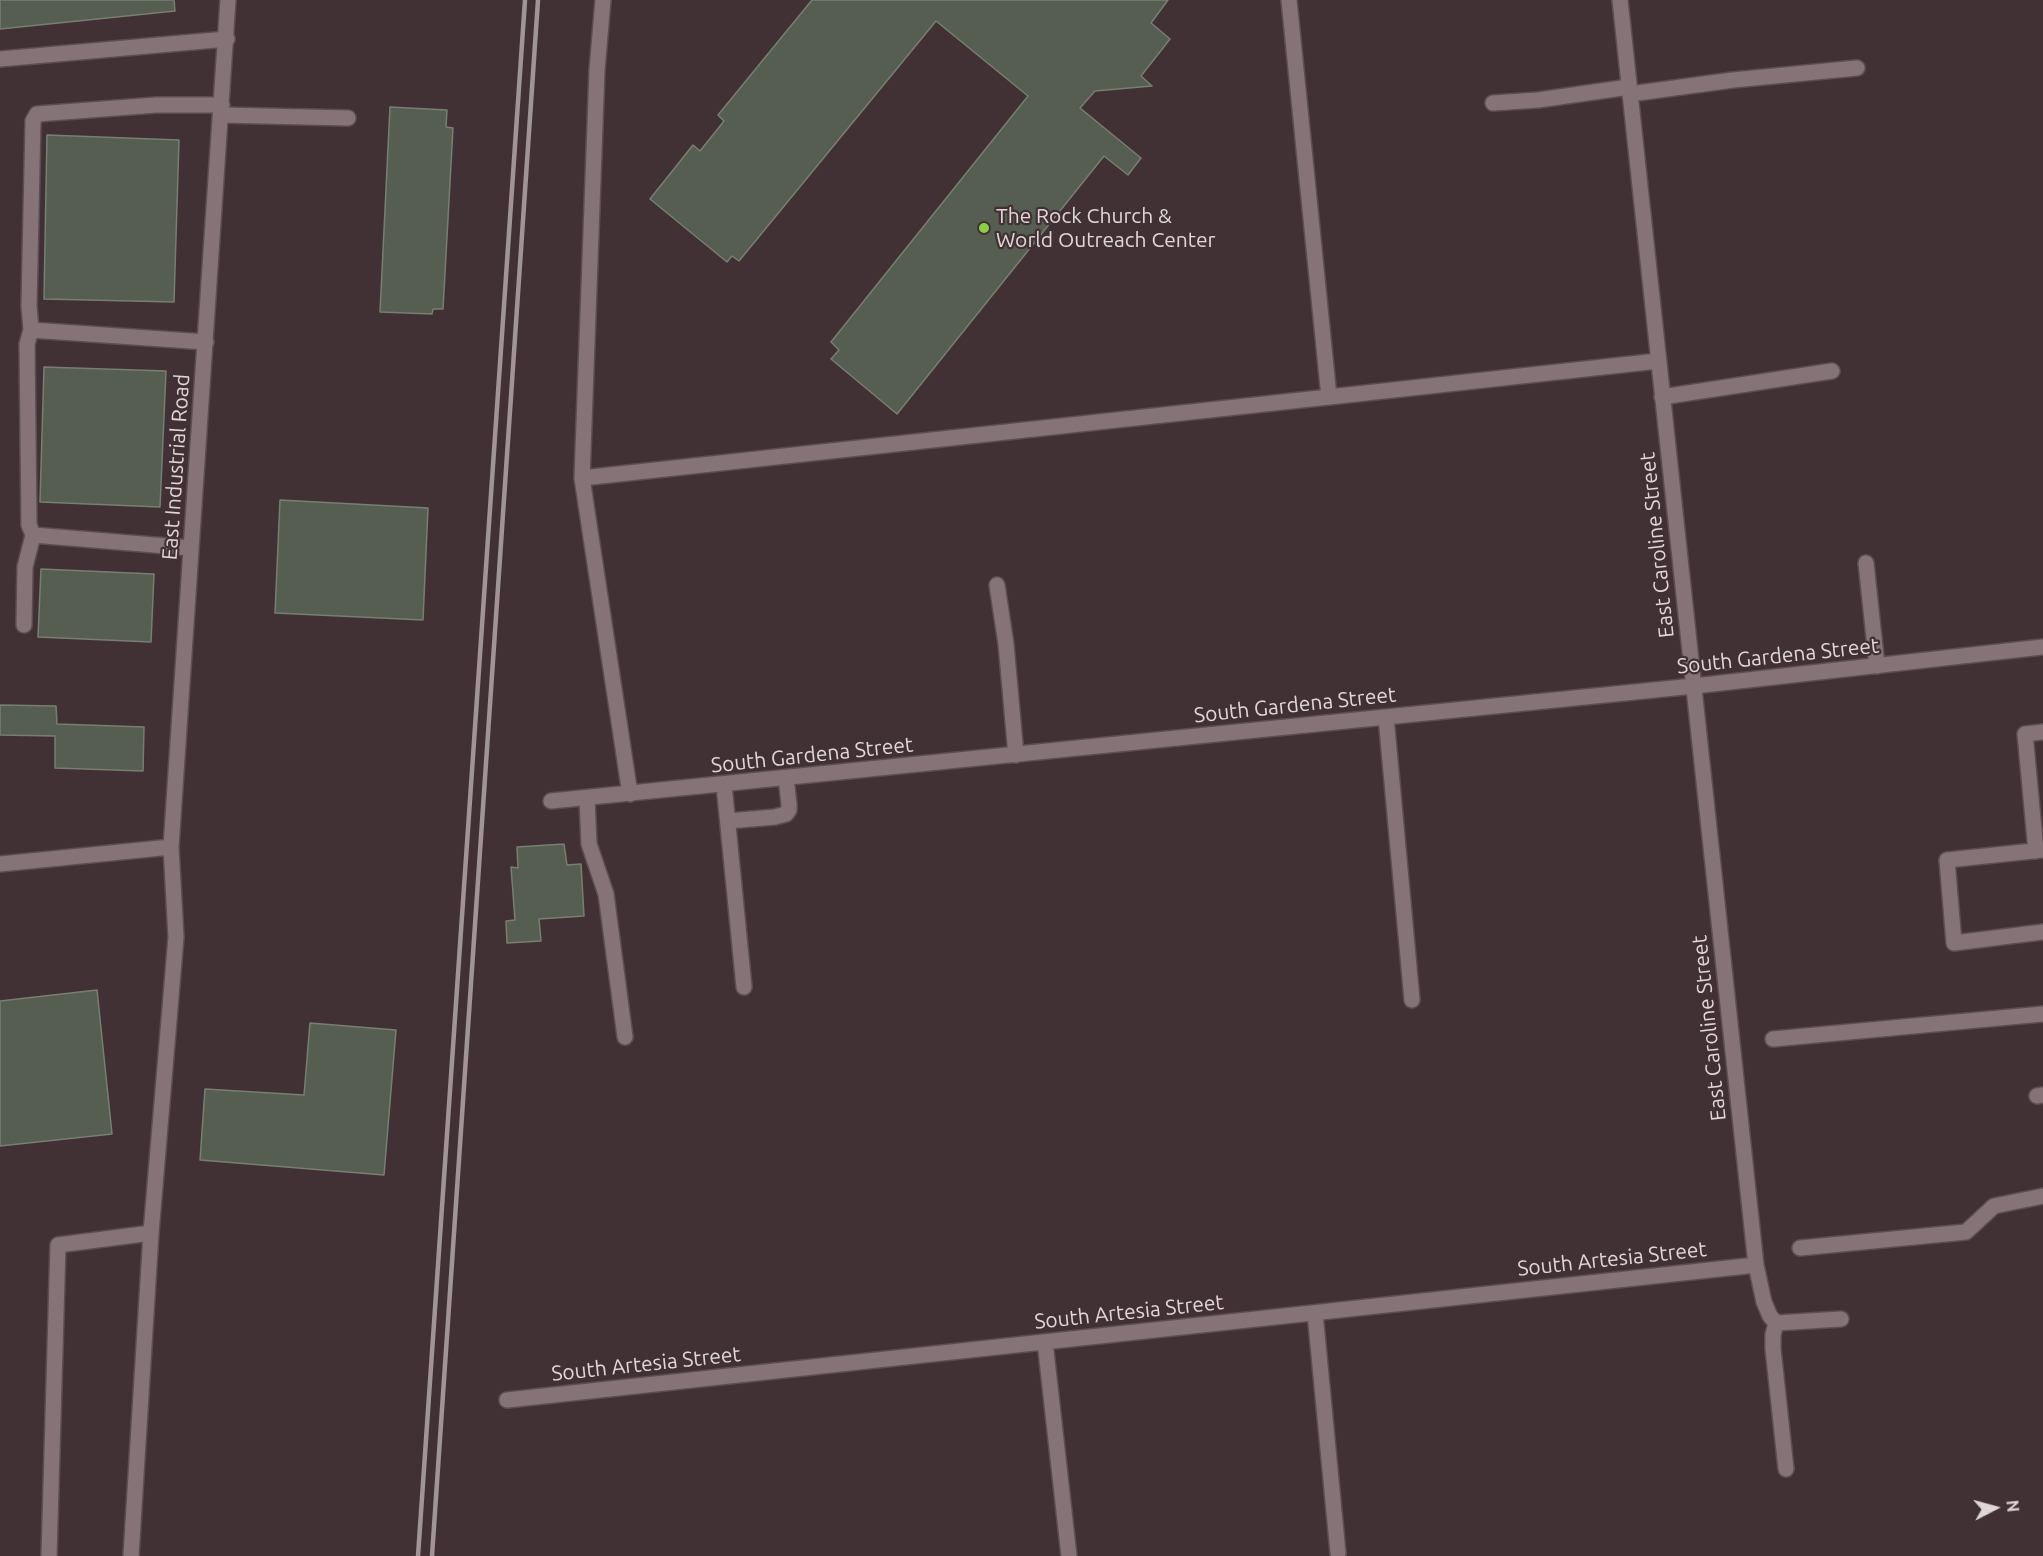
<!DOCTYPE html>
<html>
<head>
<meta charset="utf-8">
<style>
  body { margin:0 }
  #map { position:relative; width:2043px; height:1556px; overflow:hidden; background:#413135; font-family:Ubuntu,sans-serif }
  canvas { display:block }
  .north { position:absolute; left:1965px; top:1478px; width:60px; height:60px; -webkit-text-stroke:4px #413135; paint-order:stroke; rotate:84deg; font-size:16px; font-weight:700; line-height:24px; text-align:center; color:#e0d6d8 }
  .north::after { content:''; display:block; margin:auto; width:21px; height:27px; background:#e0d6d8; clip-path:polygon(50% 0,100% 100%,50% 72%,0 100%) }
</style>
</head>
<body>
<div id="map">
<canvas width="2043" height="1556"></canvas>
<div class="north">N</div>
</div>
<script>
const ctx = document.querySelector('canvas').getContext('2d');
ctx.lineJoin = 'round';
function fillPath(path, color) {
  ctx.fillStyle = color;
  ctx.fill(path, 'evenodd');
}
function toPath(rows) {
  const path = new Path2D();
  for (const r of rows) {
    path.moveTo(r[0], r[1]);
    for (let i = 2; i < r.length; i += 2) path.lineTo(r[i], r[i + 1]);
  }
  return path;
}
function stroke(path, color, width, dash) {
  ctx.strokeStyle = color;
  ctx.lineWidth = width;
  ctx.lineCap = dash ? 'butt' : 'round';
  ctx.setLineDash(dash || []);
  ctx.stroke(path);
}
function write(font, color, halo, rows, align = 'center') {
  ctx.font = font + ' Ubuntu,sans-serif';
  ctx.lineWidth = 4.5;
  ctx.setLineDash([]);
  ctx.textBaseline = 'middle';
  ctx.strokeStyle = halo;
  ctx.fillStyle = color;
  for (const [text, x, y, turn = 0] of rows) {
    ctx.save();
    ctx.translate(x, y);
    ctx.rotate((+turn || 0) * Math.PI / 180);
    ctx.textAlign = isNaN(turn) ? turn : align;
    if (halo) ctx.strokeText(text, 0, 0);
    ctx.fillText(text, 0, 0);
    ctx.restore();
  }
}
const building = toPath([
  [0,0,174,0,175,11,0,29,0,0],
  [812,0,1168,0,1151,23,1170,39,1141,76,1152,86,1095,91,1080,108,1141,158,1128,175,1104,156,897,414,831,359,839,350,831,342,1028,96,936,21,739,261,732,256,727,262,650,199,693,145,700,151,724,121,718,115,812,0],
  [390,107,447,110,446,127,453,128,443,309,433,309,432,314,380,312,390,107],
  [47,135,179,140,174,302,44,299,47,135],
  [44,367,166,371,160,507,40,502,44,367],
  [280,500,428,508,423,620,275,613,280,500],
  [41,569,154,574,151,642,38,637,41,569],
  [0,705,56,706,57,724,144,727,143,771,55,768,55,736,0,735,0,705],
  [564,844,567,865,581,864,584,916,539,919,541,941,507,943,506,921,515,920,511,867,518,868,517,847,564,844],
  [97,990,112,1134,0,1146,0,1001,97,990],
  [310,1023,396,1030,384,1175,200,1160,205,1089,304,1095,310,1023]
]);
const minor = toPath([
  [603,0,597,70,582,478,630,794],
  [1289,0,1329,397,1658,361],
  [1620,0,1756,1265,1764,1302,1770,1316,1776,1323,1841,1319],
  [0,59,227,39],
  [1630,94,1733,80,1857,68],
  [1493,103,1538,100,1629,87],
  [221,115,348,118],
  [31,330,206,342],
  [1662,397,1832,371],
  [582,478,1329,397],
  [191,548,33,535,29,525,27,344,31,330,29,306,33,121,37,114,156,105,222,105],
  [1866,563,1877,666],
  [997,585,1006,644,1016,755],
  [24,625,25,567,33,535],
  [1386,717,1412,1000],
  [724,785,744,987],
  [587,798,589,844,606,894,625,1037],
  [551,801,1694,686,2043,647],
  [728,821,775,817,786,814,789,810,789,804,786,778],
  [2043,850,1947,860,1954,943,2043,932],
  [2036,851,2025,734,2043,732],
  [0,864,171,847],
  [1773,1039,2043,1014],
  [2037,1096,2043,1095],
  [1800,1248,1966,1232,1994,1206,2043,1196],
  [1315,1313,1338,1553],
  [1776,1323,1773,1335,1773,1349,1786,1469],
  [1045,1342,1069,1556],
  [507,1400,1756,1265],
  [49,1556,58,1245,151,1233],
  [131,1556,151,1233,176,937,171,847,228,0]
]);
const rail = toPath([
  [418,1556,525,0],
  [432,1556,538,0]
]);
const markers = [
  [984,228,6,"#8bce46"]
];
const poiNames = [
  ["The Rock Church &",996,216],
  ["World Outreach Center",996,240]
];
const streetNames = [
  ["East Industrial Road",176,467,-86],
  ["East Caroline Street",1657,545,-96],
  ["South Gardena Street",1778,656,-6],
  ["South Gardena Street",1295,705,-6],
  ["South Gardena Street",812,755,-6],
  ["East Caroline Street",1709,1028,-96],
  ["South Artesia Street",1612,1259,-6],
  ["South Artesia Street",1129,1312,-6],
  ["South Artesia Street",646,1364,-6]
];
fillPath(building, '#565e51');
stroke(building, '#777f72', 1.5);
stroke(minor, '#5b4e51', 18);
stroke(minor, '#857377', 15);
stroke(rail, '#a09497', 4.5);
for (const [x, y, r, color] of markers) {
  const dot = new Path2D();
  dot.arc(x, y, r, 0, 2 * Math.PI);
  ctx.fillStyle = color;
  ctx.fill(dot);
  stroke(dot, '#413135', 2);
}
write('21px', '#e0d6d8', '#413135', poiNames, 'left');
write('21px', '#e0d6d8', '#413135', streetNames);
</script>
</body>
</html>
